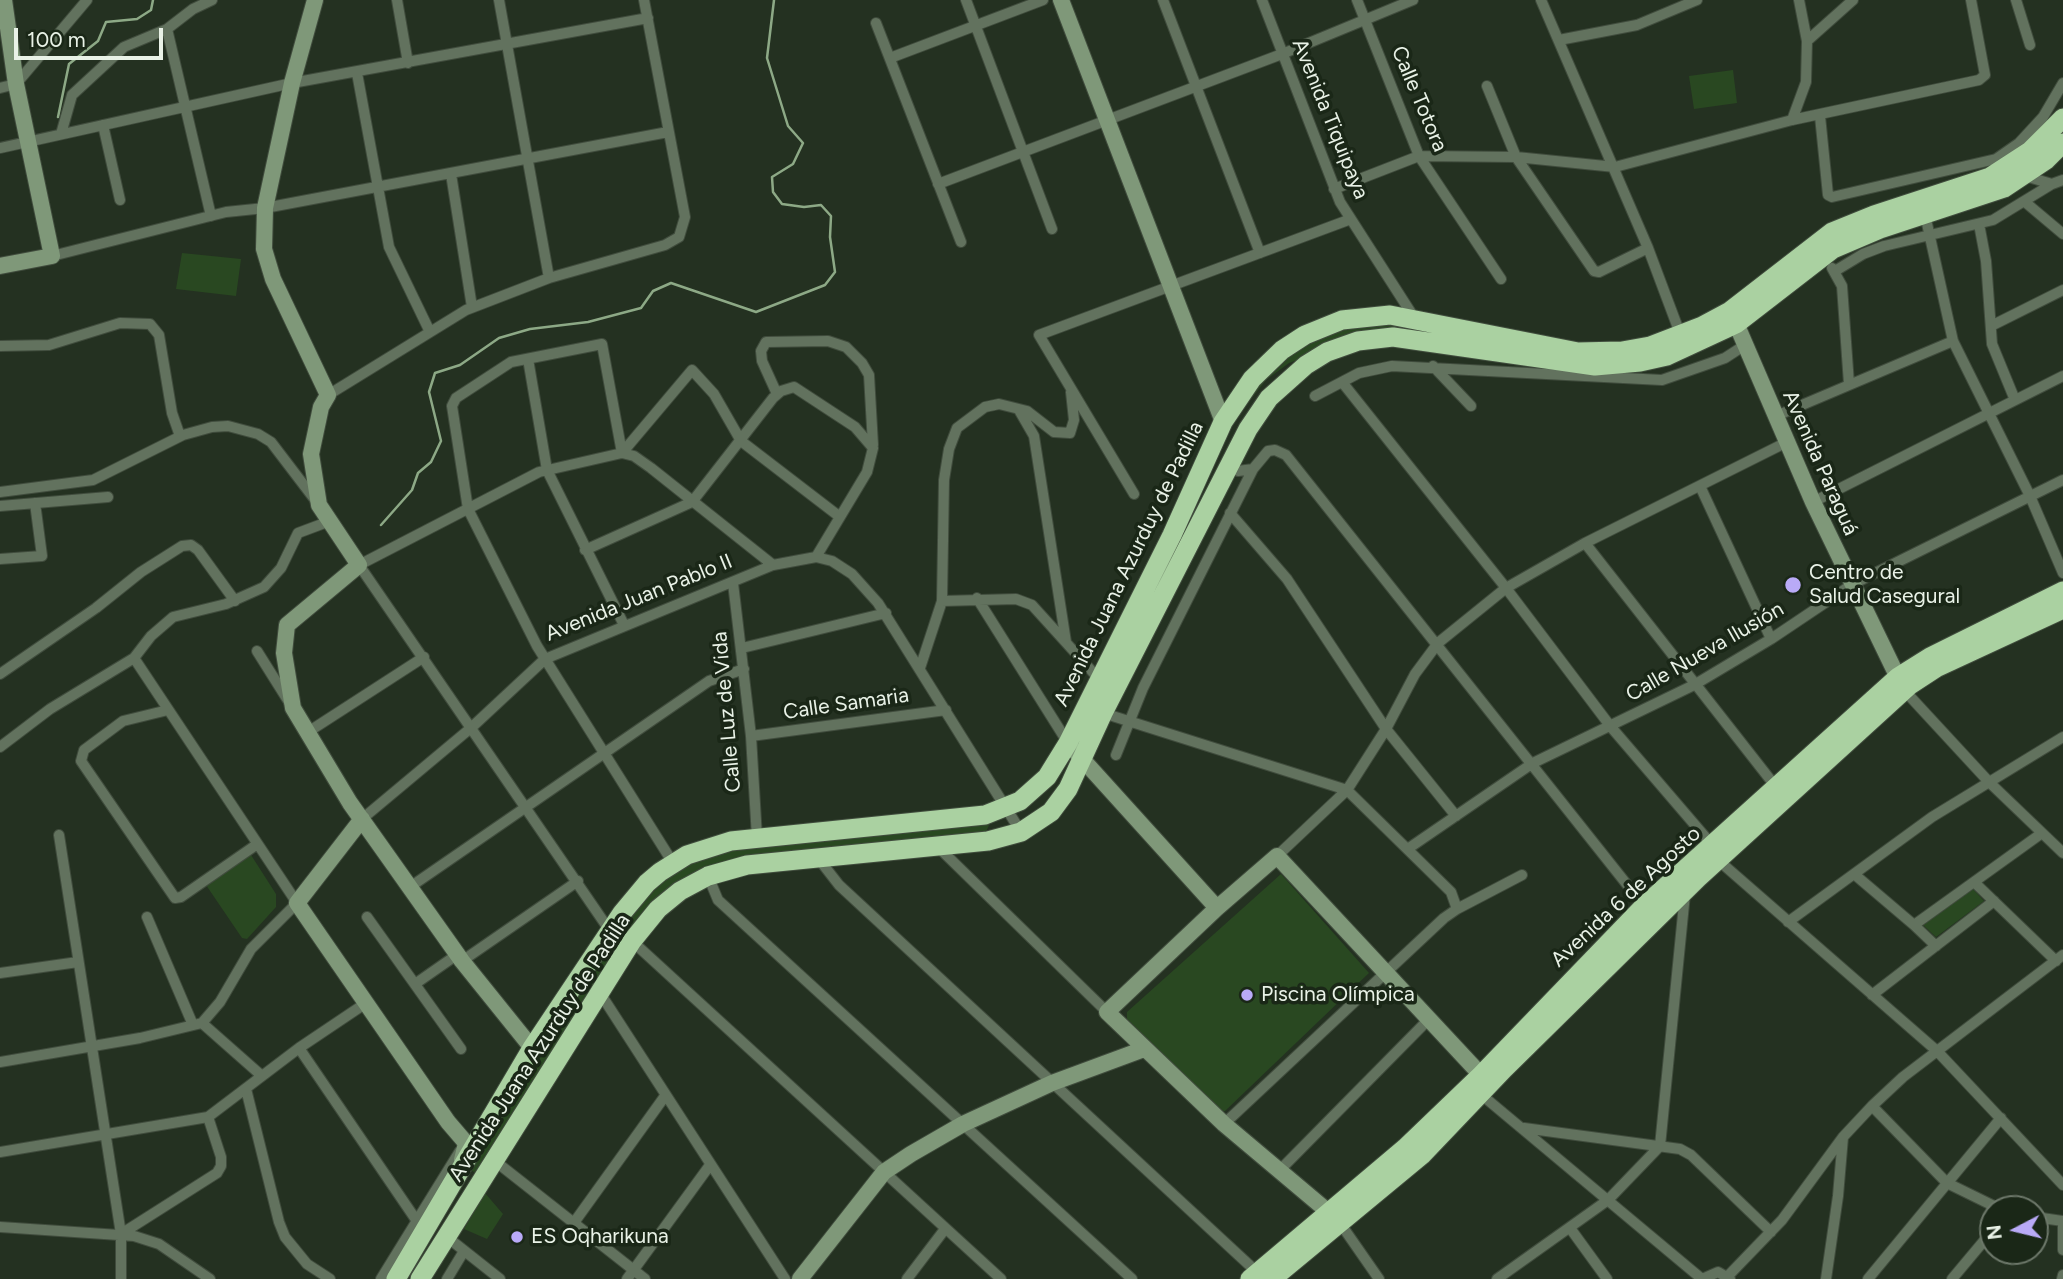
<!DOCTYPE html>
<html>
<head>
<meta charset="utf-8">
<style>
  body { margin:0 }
  #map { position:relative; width:2063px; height:1279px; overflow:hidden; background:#243121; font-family:Figtree,sans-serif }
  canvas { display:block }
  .north { position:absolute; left:1979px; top:1195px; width:70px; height:70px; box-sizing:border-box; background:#1a2717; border:2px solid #6d786a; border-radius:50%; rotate:263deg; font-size:19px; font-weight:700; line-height:28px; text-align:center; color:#e9f2e7 }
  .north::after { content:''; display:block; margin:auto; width:24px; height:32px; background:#b9aaf7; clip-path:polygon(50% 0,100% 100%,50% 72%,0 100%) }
  .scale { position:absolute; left:14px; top:28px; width:149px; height:32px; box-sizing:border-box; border:4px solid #e9f2e7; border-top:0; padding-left:9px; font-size:21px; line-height:24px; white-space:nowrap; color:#e9f2e7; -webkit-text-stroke:5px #1a2717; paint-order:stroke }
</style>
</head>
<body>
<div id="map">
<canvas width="2063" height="1279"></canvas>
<div class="north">N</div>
<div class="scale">100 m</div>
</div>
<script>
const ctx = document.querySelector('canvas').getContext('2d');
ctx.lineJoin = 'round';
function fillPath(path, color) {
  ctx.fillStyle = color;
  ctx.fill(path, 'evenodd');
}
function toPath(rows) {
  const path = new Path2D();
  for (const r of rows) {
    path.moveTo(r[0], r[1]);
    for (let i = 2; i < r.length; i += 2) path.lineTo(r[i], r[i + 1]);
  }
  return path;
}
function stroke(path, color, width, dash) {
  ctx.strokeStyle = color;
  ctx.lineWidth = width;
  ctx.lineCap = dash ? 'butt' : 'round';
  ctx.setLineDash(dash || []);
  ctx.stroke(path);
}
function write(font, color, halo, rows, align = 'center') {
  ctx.font = font + ' Figtree,sans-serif';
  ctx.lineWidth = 7;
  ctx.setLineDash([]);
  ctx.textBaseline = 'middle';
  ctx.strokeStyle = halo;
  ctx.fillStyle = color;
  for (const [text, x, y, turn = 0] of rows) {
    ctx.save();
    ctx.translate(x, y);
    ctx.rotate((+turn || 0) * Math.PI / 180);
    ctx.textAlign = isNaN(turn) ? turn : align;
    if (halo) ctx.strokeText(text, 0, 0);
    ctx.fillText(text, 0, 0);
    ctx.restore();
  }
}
const green = toPath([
  [1733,70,1737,103,1694,109,1689,76],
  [182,253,241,259,236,296,176,289],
  [1376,320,1470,336,1432,335,1300,359,1289,363,1266,380,1244,408,1254,387,1308,339],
  [990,823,986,832,875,845,673,889,478,1175,470,1169,513,1092,628,919,664,880,684,866,710,853],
  [251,855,276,894,276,907,247,939,242,938,206,885],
  [1281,874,1369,973,1225,1111,1220,1112,1127,1019,1127,1012],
  [1973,889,1984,901,1936,937,1923,925],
  [485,1193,503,1214,487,1239,464,1229]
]);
const stream = toPath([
  [58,117,69,64,98,41,106,22,137,19,151,10,153,0],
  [381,525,412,490,418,473,431,462,441,441,429,392,435,373,460,365,499,338,530,329,588,322,641,308,653,291,671,283,756,312,825,285,835,272,830,237,831,216,821,205,804,207,782,204,773,192,772,177,793,164,803,143,788,126,767,58,774,0]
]);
const street = toPath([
  [397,0,408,63],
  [499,0,549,278],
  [966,0,1052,229],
  [1163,0,1260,253],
  [1262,0,1340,202,1415,319],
  [1357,0,1419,156,1501,279],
  [1541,0,1648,248,1681,336],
  [2016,0,2030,45],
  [876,23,961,242],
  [167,29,211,216],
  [1559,40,1637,25,1697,0],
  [1807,41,1853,0],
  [890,58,1043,0],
  [357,73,389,247,430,332],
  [1487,86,1516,157,1594,271,1599,272,1648,248],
  [0,88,16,84,87,0],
  [1820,116,1828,195,1832,197,1996,159,2019,143,2043,117,2063,83],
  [1792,120,1806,82,1807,41,1799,0],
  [103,125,120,200],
  [61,134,72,95,124,47,167,29,193,9,212,0],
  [0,148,292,83,648,18],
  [451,174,472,307],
  [2025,176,2052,184,2063,180],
  [938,184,1282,54,1413,0],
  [1334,189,1419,156,1516,157,1615,167,1792,120,1979,80,1985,75,1971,0],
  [2025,202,2063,234],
  [1924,210,1953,341,2030,496,2063,573],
  [1979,224,1986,261,1992,344,2015,400],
  [52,256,226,212,265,208,668,132],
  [1832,268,1842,286,1849,384],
  [1835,271,1863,254,1884,246,1993,220,2052,184],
  [1991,326,2063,290],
  [0,346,49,345,120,323,150,324,159,335,172,413,180,436],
  [528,359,547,470,624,625],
  [1433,366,1471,406],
  [1342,382,1506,588,1611,727,1713,846,1718,860,1937,1051,2063,1185],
  [777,394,762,361,761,351,766,342,828,341,846,347,862,363,869,375,873,445],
  [328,395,466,310,549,278,665,245,679,237,685,217,644,0],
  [1315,396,1359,373,1392,366,1662,380,1725,358,1745,345],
  [1019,410,1034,436,1066,642],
  [1776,416,1953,341],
  [622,453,602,344,511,362,456,398,452,406,468,509,537,646,673,863],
  [622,453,692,370,714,394,741,441,840,517],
  [1229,467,1238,471,1253,469,1268,451,1275,450,1286,455,1644,906],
  [1700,486,1771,639],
  [0,492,93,480,183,435,212,427,228,426,258,434,271,442,316,501],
  [1134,494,1039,335,1351,219],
  [1813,502,2063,376],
  [0,506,108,497],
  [1230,513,1287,579,1386,729,1456,816],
  [1585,543,1776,787],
  [585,550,692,502,773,398,781,391,794,387,855,427,873,448,867,472,816,557],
  [0,559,42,556,35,503],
  [733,583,751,736,757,838],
  [977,598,1068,743],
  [942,601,1016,599,1032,605,1099,679],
  [742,648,886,613],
  [257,651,289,702],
  [134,658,297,903,251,949,220,1002,202,1023],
  [920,668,942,601,944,480,949,449,957,428,985,407,999,404,1027,411,1054,432,1070,433,1074,420,1071,392],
  [0,674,96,608,141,572,182,546,191,545,198,550,235,601],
  [1904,690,1989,782,2063,853],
  [168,710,123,721,84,750,81,761,175,898,181,897,256,845],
  [1103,713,1347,790,1451,892,1457,909],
  [308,732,424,657],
  [751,736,946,710],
  [0,747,50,709,134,658,151,636,173,617,226,604,264,587,281,568,298,533,330,521],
  [1116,755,1143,688,1253,469],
  [362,819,472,727,545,659,773,565,816,557,832,561,852,574,878,603,1021,832],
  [59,835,121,1234,121,1279],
  [938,847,1107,1012],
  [1409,848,1533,763,1694,685,1771,639,1853,584,2063,480],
  [1277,856,1347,790,1386,729,1415,674,1438,643,1506,588,1585,543,1787,442],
  [818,858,839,885,1260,1275],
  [1854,874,1914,925,2042,833],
  [708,876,718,900,1132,1279],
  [1974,882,2056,961],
  [410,887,709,681,744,669],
  [147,917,193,1025],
  [367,917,461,1049],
  [1788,922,1932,817,2063,737],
  [1914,925,1936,946],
  [610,931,359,565,539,472,622,453,634,456,651,468,773,565],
  [632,941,1001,1279],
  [462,961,578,881],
  [0,973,78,962],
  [415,984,458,954],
  [600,993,785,1279],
  [1872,995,1994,901],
  [299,1048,425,1233],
  [0,1062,140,1038,202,1023,262,1076],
  [246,1089,279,1222,285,1237,307,1264,330,1279],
  [1477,1091,1702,1279,1718,1272,1730,1279],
  [1872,1106,1947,1183,2000,1209],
  [1224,1124,1444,918,1457,909,1522,875],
  [1524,1128,1680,1149,1691,1155,1771,1232],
  [0,1152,208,1117,299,1048,366,1003],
  [495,1161,645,1279],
  [1279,1171,1429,1019],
  [2035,1217,2063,1221],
  [1340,1223,1379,1279],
  [573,1224,665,1096],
  [2063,1224,2063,1250],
  [0,1227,134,1236,159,1244,210,1279],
  [1570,1228,1607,1279],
  [121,1234,217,1173,221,1166,221,1157,208,1117],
  [447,1237,500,1279],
  [1728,1276,1782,1220,1843,1137,1872,1106,1903,1077,2063,955],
  [381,1279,460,1151],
  [447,1279,464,1251],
  [627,1279,710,1165],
  [907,1279,945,1229],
  [1497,1279,1608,1200,1660,1146,1685,894],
  [1826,1279,1838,1196,1843,1137],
  [1868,1279,2001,1118],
  [1952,1279,1993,1230],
  [2062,1279,2063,1275]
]);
const secondary = toPath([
  [315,0,292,83,265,208,264,249,273,279,328,395,321,407,311,454,319,505,359,565,287,625,284,653,293,708,350,803,462,961,532,1048],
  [1061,0,1223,422],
  [0,266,52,256,16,84,4,0],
  [1732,314,1813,502,1903,688],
  [1075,751,1217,908],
  [362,819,297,903,448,1122,466,1143,462,1160],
  [1338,1220,1224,1124,1107,1012,1217,908,1277,856,1481,1075],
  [800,1279,884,1172,911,1154,963,1124,1052,1083,1144,1049]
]);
const highway = toPath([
  [396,1279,532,1048,622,913,647,883,660,872,687,855,731,841,985,815,1020,801,1047,777,1068,743,1172,535,1223,422,1252,379,1282,350,1305,335,1342,320,1390,315,1578,352,1622,351,1650,346,1702,326,1730,311,1832,232,1874,215,1990,177,2030,151,2063,118],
  [420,1279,632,941,658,909,680,891,708,876,747,865,988,841,1021,832,1051,812,1068,789,1103,713,1248,429,1269,398,1306,365,1327,352,1358,341,1393,337,1595,366,1640,362,1667,356,1736,324,1833,249,1880,229,2004,188,2046,160,2063,143],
  [1250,1279,1405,1148,1481,1075,1644,906,1898,677,1930,657,2063,591],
  [1272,1279,1422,1155,1504,1069,1698,878,1910,685,1936,668,2063,609]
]);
const markers = [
  [1793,585,9,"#b9aaf7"],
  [1247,995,7,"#b9aaf7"],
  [517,1237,7,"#b9aaf7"]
];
const streetNames = [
  ["Calle Totora",1419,99,67],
  ["Avenida Tiquipaya",1330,119,68],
  ["Avenida Paraguá",1820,463,66],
  ["Avenida Juana Azurduy de Padilla",1129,564,-64],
  ["Avenida Juan Pablo II",639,598,-22],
  ["Calle Nueva Ilusión",1705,652,-30],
  ["Calle Samaria",846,704,-8],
  ["Calle Luz de Vida",727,712,-95],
  ["Avenida 6 de Agosto",1626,897,-43],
  ["Avenida Juana Azurduy de Padilla",540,1048,-57]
];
const poiNames = [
  ["Centro de",1809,573],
  ["Salud Casegural",1809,597],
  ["Piscina Olímpica",1261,995],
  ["ES Oqharikuna",531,1237]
];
fillPath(green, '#294821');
stroke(stream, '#8da986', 2.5);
stroke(street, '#404c3d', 12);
stroke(secondary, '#404c3d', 18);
stroke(highway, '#404c3d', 21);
stroke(street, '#62725e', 10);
stroke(secondary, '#7f9879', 16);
stroke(highway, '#aad1a1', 19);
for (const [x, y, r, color] of markers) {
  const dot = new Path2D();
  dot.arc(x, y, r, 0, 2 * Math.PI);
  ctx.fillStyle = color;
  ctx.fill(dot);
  stroke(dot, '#1a2717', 2.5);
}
write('21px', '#e9f2e7', '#1a2717', streetNames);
write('21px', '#e9f2e7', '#1a2717', poiNames, 'left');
</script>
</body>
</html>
